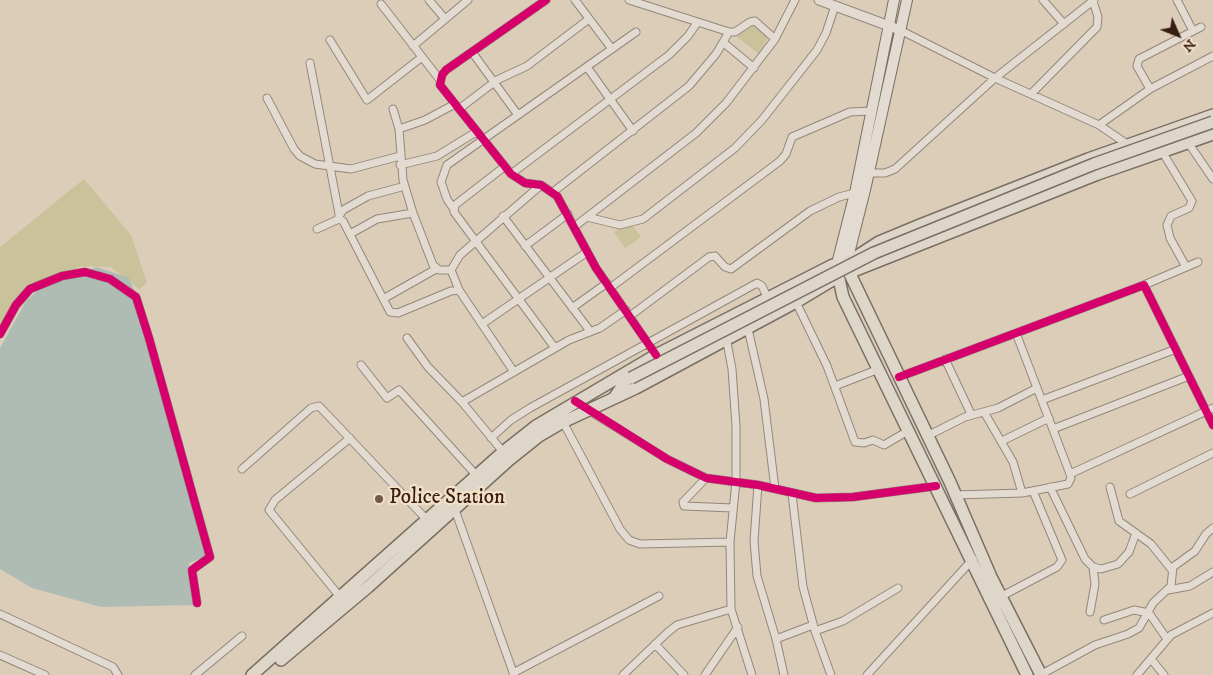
<!DOCTYPE html>
<html>
<head>
<meta charset="utf-8">
<style>
  body { margin:0 }
  #map { position:relative; width:1213px; height:675px; overflow:hidden; background:#dccdb8; font-family:"IM FELL DW Pica",serif }
  canvas { display:block }
  .north { position:absolute; left:1153px; top:10px; width:50px; height:50px; -webkit-text-stroke:4px #f2e0c7; paint-order:stroke; rotate:134deg; font-size:14px; font-weight:700; line-height:20px; text-align:center; color:#381c13 }
  .north::after { content:''; display:block; margin:auto; width:18px; height:22px; background:#381c13; clip-path:polygon(50% 0,100% 100%,50% 72%,0 100%) }
</style>
</head>
<body>
<div id="map">
<canvas width="1213" height="675"></canvas>
<div class="north">N</div>
</div>
<script>
const ctx = document.querySelector('canvas').getContext('2d');
ctx.lineJoin = 'round';
function fillPath(path, color) {
  ctx.fillStyle = color;
  ctx.fill(path, 'evenodd');
}
function toPath(rows) {
  const path = new Path2D();
  for (const r of rows) {
    path.moveTo(r[0], r[1]);
    for (let i = 2; i < r.length; i += 2) path.lineTo(r[i], r[i + 1]);
  }
  return path;
}
function stroke(path, color, width, dash) {
  ctx.strokeStyle = color;
  ctx.lineWidth = width;
  ctx.lineCap = dash ? 'butt' : 'round';
  ctx.setLineDash(dash || []);
  ctx.stroke(path);
}
function write(font, color, halo, rows, align = 'center') {
  ctx.font = font + ' "IM FELL DW Pica",serif';
  ctx.lineWidth = 4.5;
  ctx.setLineDash([]);
  ctx.textBaseline = 'middle';
  ctx.strokeStyle = halo;
  ctx.fillStyle = color;
  for (const [text, x, y, turn = 0] of rows) {
    ctx.save();
    ctx.translate(x, y);
    ctx.rotate((+turn || 0) * Math.PI / 180);
    ctx.textAlign = isNaN(turn) ? turn : align;
    if (halo) ctx.strokeText(text, 0, 0);
    ctx.fillText(text, 0, 0);
    ctx.restore();
  }
}
const green = toPath([
  [754,20,771,32,759,54,736,36],
  [84,179,131,235,147,283,139,289,111,267,81,266,26,295,0,338,0,247],
  [629,221,641,237,625,248,614,232]
]);
const water = toPath([
  [97,267,129,278,151,331,209,555,189,563,196,605,101,607,32,588,0,569,0,348,26,301,46,283]
]);
const minor = toPath([
  [429,0,445,19],
  [546,0,446,70,442,75,440,85,511,174,525,183,541,185,557,196,596,268,656,355],
  [575,0,612,49],
  [629,0,729,32,735,32,750,22,755,21,775,39],
  [1043,0,1064,24],
  [1177,0,1193,31],
  [381,4,440,80],
  [900,30,995,78,1099,125,1130,146],
  [330,40,367,100,422,57],
  [724,43,754,68],
  [413,46,468,0],
  [472,52,518,115],
  [310,63,339,214],
  [587,67,633,131],
  [1150,89,1137,66,1139,59,1201,27],
  [1031,94,1097,27,1098,17,1093,1],
  [267,98,294,149,300,156,315,164,351,169,400,156],
  [393,109,399,129,403,180,413,213,433,265,439,270,451,270],
  [459,109,497,80,527,66,589,19],
  [1099,125,1150,89,1213,56],
  [399,129,425,120,455,104],
  [1189,144,1213,179],
  [1163,153,1192,201,1189,208,1171,216,1167,225,1170,238,1186,267],
  [400,165,437,156,476,132],
  [504,167,455,205,454,212,555,348],
  [869,173,885,173,895,169,995,78,1094,0],
  [511,174,669,55,688,36,697,23],
  [553,192,689,86,716,54,729,32],
  [453,208,447,199,441,182,447,165,636,32],
  [339,216,343,210,368,196,405,186],
  [503,216,590,331],
  [587,217,620,225,643,219,735,148,762,120,817,50,826,33,835,6],
  [574,227,696,133,726,103,775,39,795,0],
  [317,229,339,219,343,221,390,312,398,313,451,291,459,290,514,372],
  [350,234,377,219,413,213],
  [525,246,568,214],
  [1144,285,1198,262],
  [610,288,780,161,786,154,792,137,850,112,872,111],
  [459,290,451,270,460,255,541,185],
  [383,299,436,269],
  [796,302,827,366,855,442,864,443,873,440,884,445,908,431],
  [572,308,607,283],
  [630,316,709,257,715,256,725,267,731,269,810,211,839,197,858,192],
  [482,324,587,252],
  [748,329,764,399,775,489],
  [1016,333,1070,474,1213,408],
  [0,334,16,305,30,289,62,276,85,272,110,279,136,297,149,338,210,557,192,570,197,603],
  [726,337,732,369,736,426,736,481,730,542,731,609,752,675],
  [407,338,428,367,462,402,504,453],
  [945,359,971,414],
  [361,365,387,398,399,390,477,476],
  [899,377,1144,285,1213,425],
  [835,386,879,369],
  [1042,400,1176,349],
  [462,402,569,340,600,328,626,310],
  [588,410,667,459,706,478,758,485,816,498,853,497,936,486],
  [984,412,1013,462,1022,493],
  [562,420,620,529,629,540,640,544,730,542],
  [1053,429,1189,376],
  [927,436,965,417,998,408,1037,388],
  [491,438,511,420,530,408,757,283,762,286,767,297],
  [1002,441,1049,418],
  [242,469,311,408,319,406,428,521],
  [706,478,683,502,684,506,733,508],
  [758,485,754,541,757,576,776,639,784,675],
  [1050,487,1085,559,1093,567,1101,569,1118,564,1129,552,1136,533],
  [1110,487,1119,521,1151,544,1172,570],
  [792,494,803,587,815,631,831,675],
  [1130,494,1213,453],
  [955,495,1022,493,1068,484,1071,478,1070,474],
  [454,507,514,675],
  [1168,590,1190,586,1213,572],
  [1002,596,1057,567,1062,560,1033,491],
  [341,598,269,510,275,500,350,438],
  [1090,612,1095,584,1093,567],
  [0,614,113,667,118,675],
  [1104,620,1134,610,1149,613,1167,639],
  [815,631,843,621,898,588],
  [776,639,813,625],
  [655,644,684,675],
  [0,655,45,675],
  [1151,659,1164,675],
  [513,673,659,596],
  [195,675,242,636],
  [623,675,668,632,677,625,731,609],
  [705,675,738,627],
  [867,675,973,559],
  [1040,675,1095,645,1128,634,1139,628,1153,603,1171,586,1173,567,1195,551,1206,534,1213,528],
  [1137,675,1171,635,1213,613]
]);
const tertiary = toPath([
  [819,0,900,30]
]);
const secondary = toPath([
  [838,260,855,193,894,0],
  [847,261,865,190,907,0]
]);
const primary = toPath([
  [848,262,879,242,920,225,1088,159,1213,115],
  [851,272,1098,174,1213,134],
  [850,274,950,482,991,577,1041,675],
  [839,279,843,297,1027,675],
  [614,398,627,379],
  [281,660,368,587,509,460,539,436,563,422,636,388,796,302,836,278],
  [252,675,503,452,536,426,656,355,833,265]
]);
const primaryBridge = toPath([
  [631,378,874,253,1094,164,1213,122]
]);
const cycleway = toPath([
  [546,0,446,70,442,75,440,85,511,174,525,183,541,185,557,196,596,268,656,355],
  [0,334,16,305,30,289,62,276,85,272,110,279,136,297,149,338,210,557,192,570,197,603],
  [899,377,1144,285,1213,425],
  [575,401,667,459,706,478,758,485,816,498,853,497,936,486]
]);
const markers = [
  [379,499,5,"#715a4d"]
];
const poiNames = [
  ["Police Station",389,499]
];
fillPath(green, '#cac29b');
fillPath(water, '#aebcb4');
stroke(minor, '#92877a', 9);
stroke(tertiary, '#92877a', 11);
stroke(secondary, '#7b6f64', 12);
stroke(primary, '#7b6f64', 14);
stroke(minor, '#e3dbd1', 7);
stroke(tertiary, '#e3dbd1', 9);
stroke(secondary, '#e3dbd1', 10);
stroke(primary, '#ded6c9', 11);
stroke(primaryBridge, '#7b6f64', 14, []);
stroke(primaryBridge, '#ded6c9', 11);
stroke(cycleway, '#d6006c', 8);
for (const [x, y, r, color] of markers) {
  const dot = new Path2D();
  dot.arc(x, y, r, 0, 2 * Math.PI);
  ctx.fillStyle = color;
  ctx.fill(dot);
  stroke(dot, '#f2e0c7', 2);
}
write('21px', '#381c13', '#f2e0c7', poiNames, 'left');
</script>
</body>
</html>
